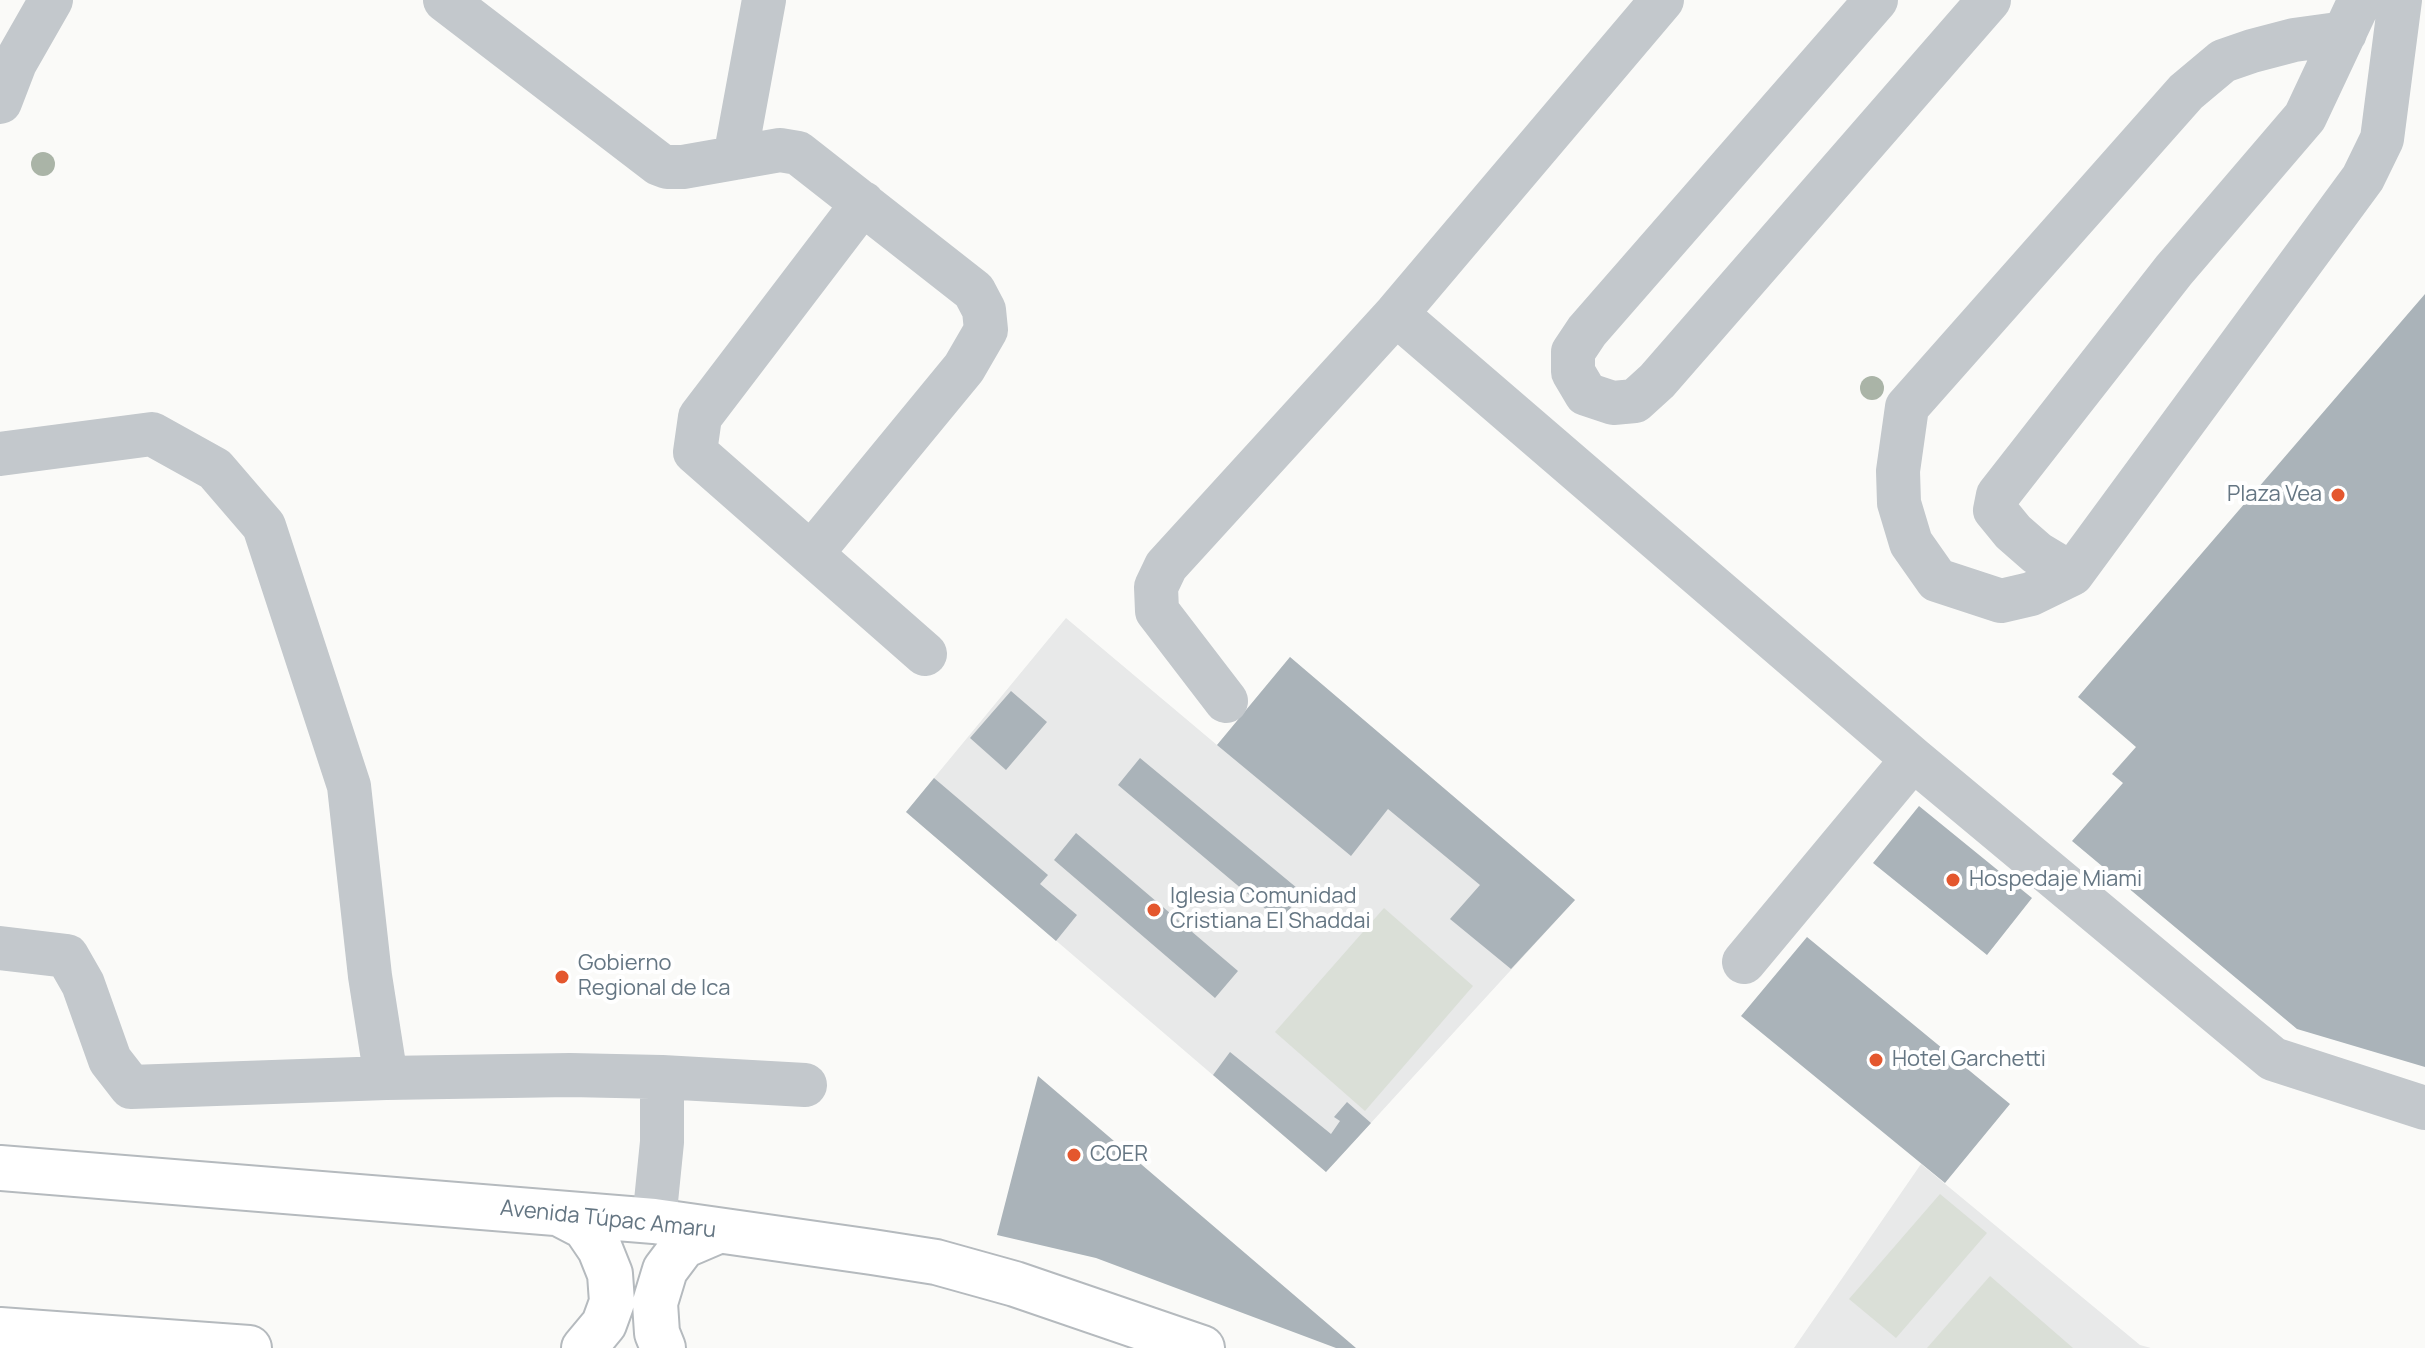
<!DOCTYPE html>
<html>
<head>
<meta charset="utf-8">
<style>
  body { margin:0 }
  canvas { display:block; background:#fafaf8 }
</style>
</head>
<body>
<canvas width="2425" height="1348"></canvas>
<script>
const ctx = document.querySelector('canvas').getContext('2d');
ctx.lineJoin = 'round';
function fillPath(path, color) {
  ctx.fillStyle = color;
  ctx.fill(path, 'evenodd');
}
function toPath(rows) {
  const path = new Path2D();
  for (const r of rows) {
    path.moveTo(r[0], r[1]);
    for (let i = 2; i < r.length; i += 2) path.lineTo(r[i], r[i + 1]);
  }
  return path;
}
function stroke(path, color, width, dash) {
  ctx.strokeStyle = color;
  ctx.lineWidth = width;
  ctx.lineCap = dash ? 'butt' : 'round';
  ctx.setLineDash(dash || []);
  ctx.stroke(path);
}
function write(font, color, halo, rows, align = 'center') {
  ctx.font = font + ' Manrope,sans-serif';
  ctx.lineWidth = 8;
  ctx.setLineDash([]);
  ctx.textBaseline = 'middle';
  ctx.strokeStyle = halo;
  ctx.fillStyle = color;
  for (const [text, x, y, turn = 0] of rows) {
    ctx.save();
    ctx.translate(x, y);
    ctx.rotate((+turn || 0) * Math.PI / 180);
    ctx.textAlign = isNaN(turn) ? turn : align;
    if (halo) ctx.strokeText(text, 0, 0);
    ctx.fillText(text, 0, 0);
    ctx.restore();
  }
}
const built = toPath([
  [1066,618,1217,745,1290,657,1575,900,1326,1172,906,812],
  [1921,1164,2140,1345,2151,1348,1794,1348]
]);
const green = toPath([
  [1384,908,1473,986,1365,1111,1275,1032],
  [1940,1194,1987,1233,1896,1338,1849,1299],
  [1990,1276,2073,1348,1927,1348]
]);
const building = toPath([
  [2425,294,2425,1067,2297,1029,2072,841,2123,783,2112,774,2136,747,2078,697],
  [1290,657,1575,900,1511,969,1450,919,1480,885,1388,809,1351,856,1217,745],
  [1011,691,1047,722,1006,770,970,738],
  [1140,758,1303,893,1280,921,1118,785],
  [934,778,1048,875,1040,884,1077,915,1056,941,906,812],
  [1919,806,2032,898,1987,955,1873,863],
  [1076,833,1238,971,1215,998,1054,860],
  [1807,937,2010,1104,1945,1183,1741,1016],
  [1230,1052,1331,1134,1340,1121,1334,1117,1347,1102,1371,1123,1326,1172,1213,1075],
  [1038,1076,1356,1348,1336,1348,1096,1258,997,1235]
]);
const minor = toPath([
  [445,0,659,164,667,167,683,167,780,150,798,153,974,291,984,310,986,330,964,368,811,554],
  [1876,0,1587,331,1573,352,1573,372,1586,394,1613,403,1635,401,1657,381,1989,0],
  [2360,0,2305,117,2174,270,1998,495,1995,510,2013,532,2037,553,2072,574,2363,178,2382,139,2400,0],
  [0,102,15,63,51,0],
  [735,158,764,0],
  [863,203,700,417,695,452,925,654],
  [1396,314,1913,759,2273,1059,2425,1108],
  [0,454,152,434,215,469,264,526,349,786,370,976,386,1078],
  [2072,574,2031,594,2001,601,1937,580,1911,543,1899,503,1898,471,1907,407,2186,92,2223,61,2252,51,2294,40,2345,33],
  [1226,701,1157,611,1156,587,1166,566,1396,314,1662,0],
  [0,948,67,956,83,984,110,1060,131,1087,386,1078,570,1075,662,1077,662,1142,654,1221],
  [1744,962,1913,759],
  [662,1077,805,1085]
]);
const major = toPath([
  [0,1168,654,1221,872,1252,936,1262,1015,1284,1202,1348],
  [560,1214,585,1227,600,1249,610,1274,612,1302,604,1324,584,1348],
  [0,1330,249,1348],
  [663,1348,657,1333,655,1303,665,1270,683,1246,718,1231]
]);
const trees = [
  [43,164],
  [1872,388]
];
const markers = [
  [2338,495,8,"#e4572e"],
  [1953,880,8,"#e4572e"],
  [1154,910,8,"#e4572e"],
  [562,977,8,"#e4572e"],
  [1876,1060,8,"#e4572e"],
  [1074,1155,8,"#e4572e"]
];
const poiNames = [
  ["Plaza Vea",2322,495,"right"],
  ["Hospedaje Miami",1969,880],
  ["Iglesia Comunidad",1170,897],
  ["Cristiana El Shaddai",1170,922],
  ["Gobierno",578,964],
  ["Regional de Ica",578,989],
  ["Hotel Garchetti",1892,1060],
  ["COER",1090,1155]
];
const streetNames = [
  ["Avenida Túpac Amaru",608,1220,6]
];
fillPath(built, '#e8e9e9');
fillPath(green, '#dadfd7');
fillPath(building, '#aab3b9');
stroke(major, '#b5babe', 48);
stroke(minor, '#c3c8cc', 44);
stroke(major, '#fff', 44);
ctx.fillStyle = '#aab4a7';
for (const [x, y] of trees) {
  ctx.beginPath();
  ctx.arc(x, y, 12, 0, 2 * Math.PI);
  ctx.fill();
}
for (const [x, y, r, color] of markers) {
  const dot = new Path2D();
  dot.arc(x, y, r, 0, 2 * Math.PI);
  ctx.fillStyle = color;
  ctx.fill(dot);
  stroke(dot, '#fff', 3);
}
write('22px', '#657683', '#fff', poiNames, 'left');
write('22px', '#657683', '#fff', streetNames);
</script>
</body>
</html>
